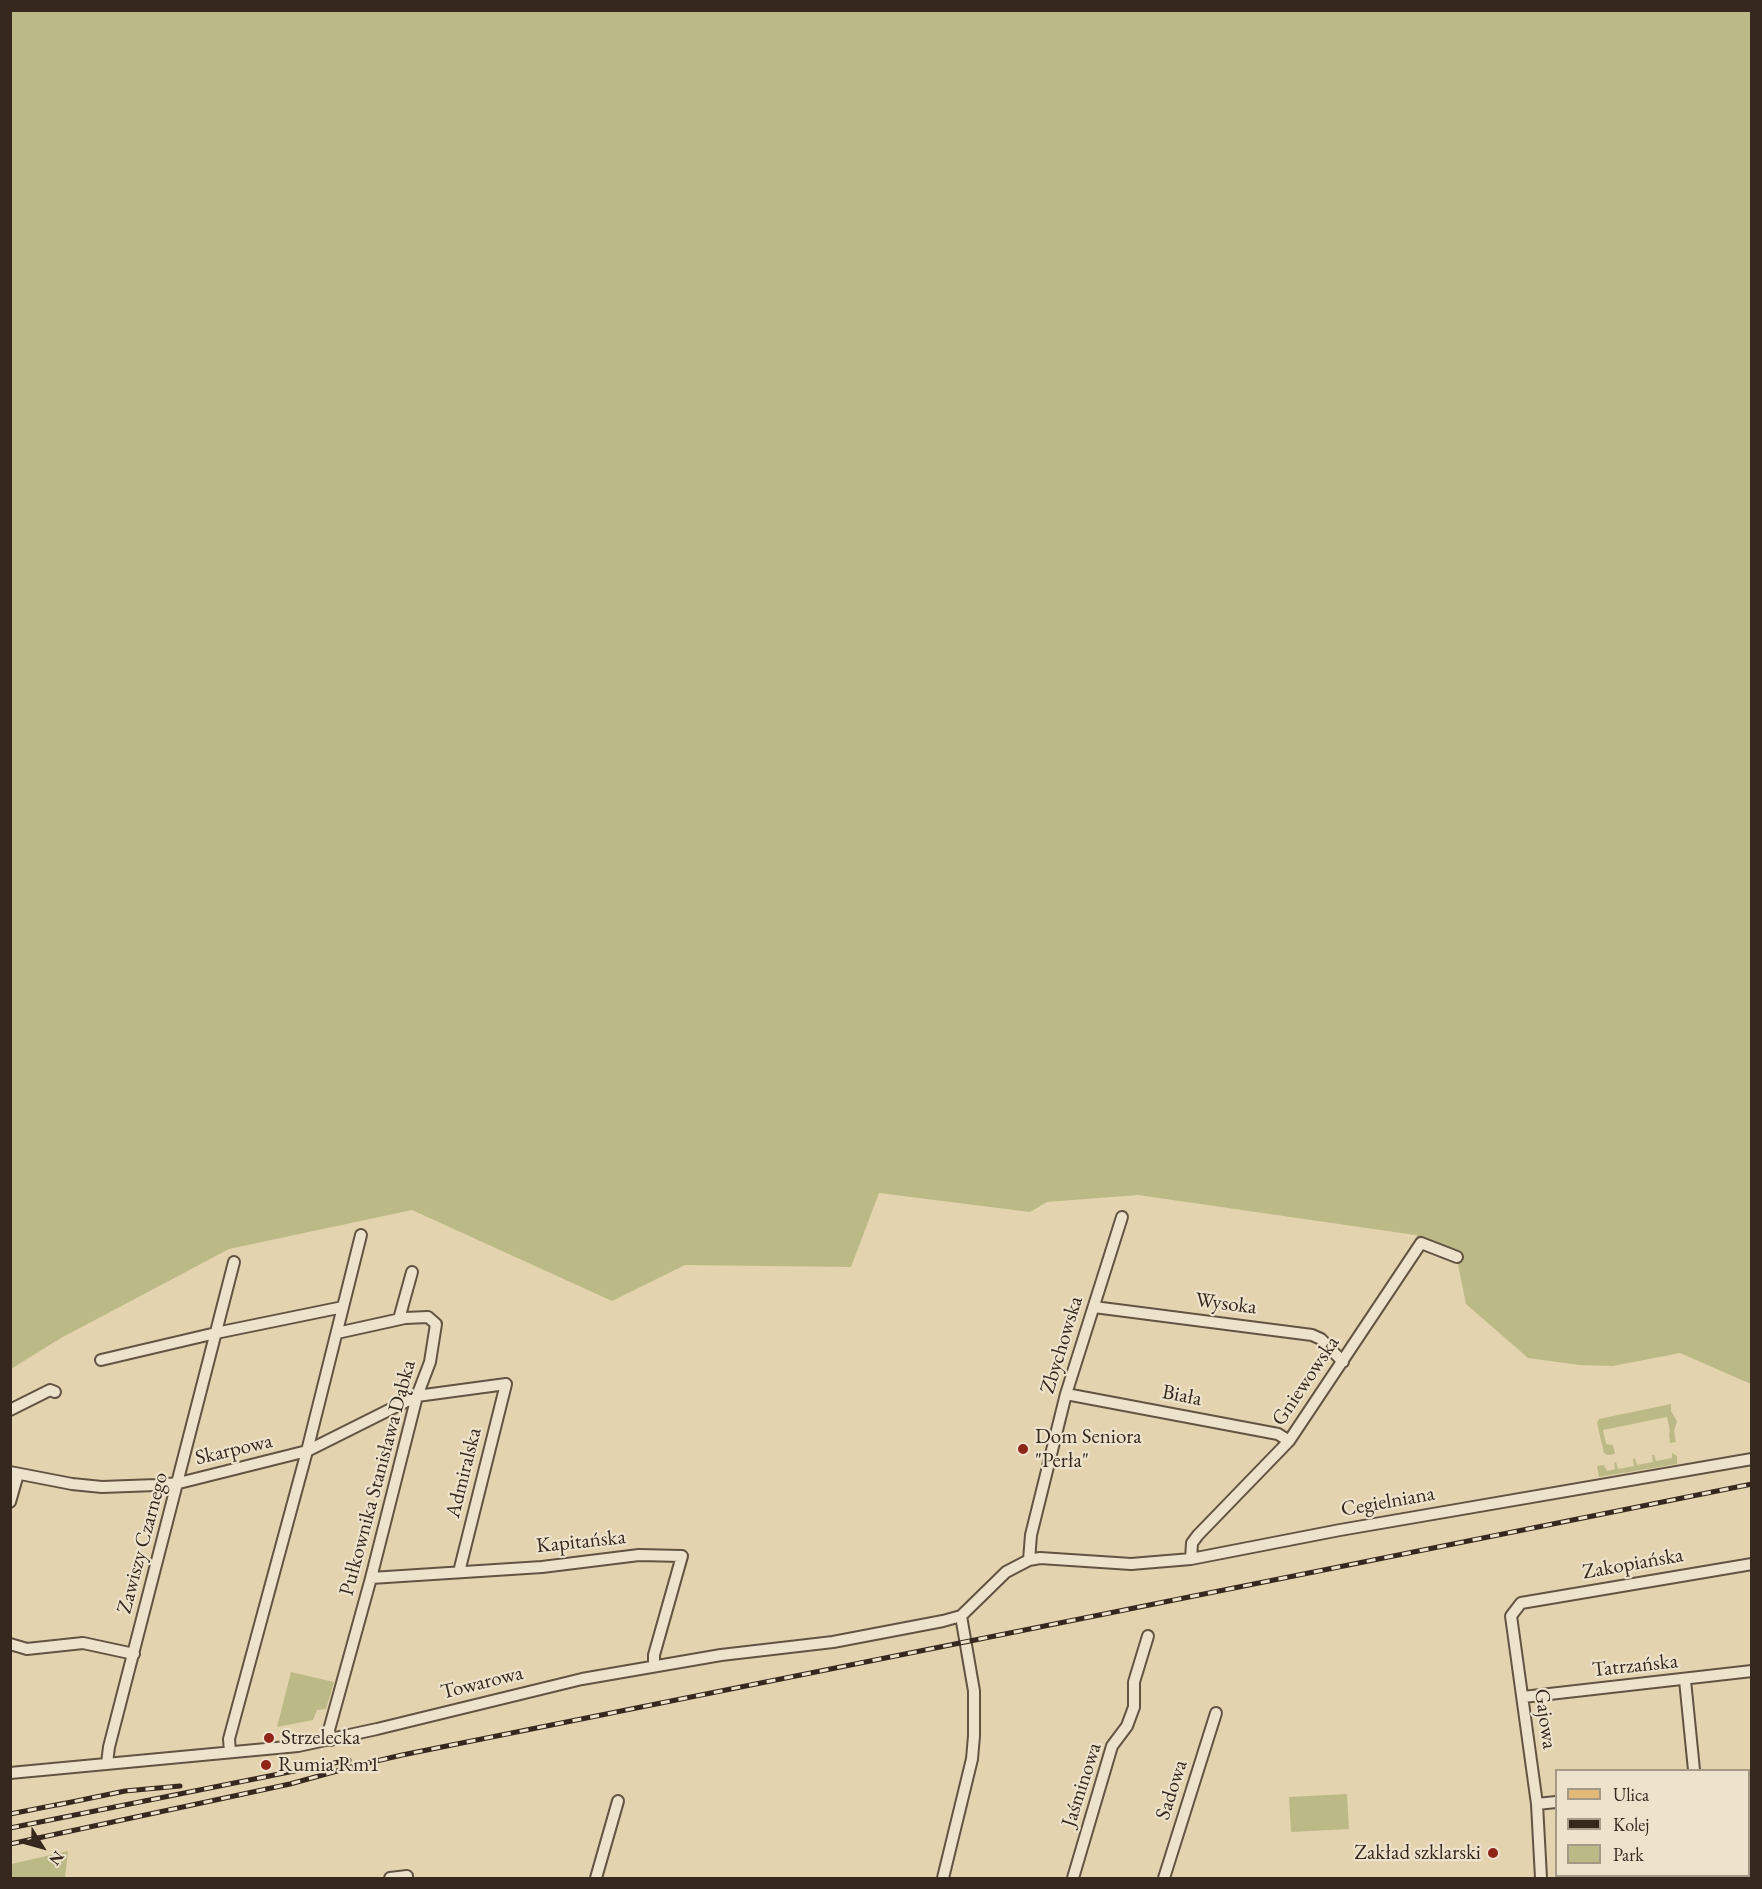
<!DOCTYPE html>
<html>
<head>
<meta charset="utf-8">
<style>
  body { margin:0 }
  #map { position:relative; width:1762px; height:1889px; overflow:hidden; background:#e4d3af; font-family:"EB Garamond",serif }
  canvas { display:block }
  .frame { position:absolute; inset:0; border:12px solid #36281f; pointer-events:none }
  .legend { position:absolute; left:1555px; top:1769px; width:195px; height:108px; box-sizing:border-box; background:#ede2cb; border:2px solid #a49886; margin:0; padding:8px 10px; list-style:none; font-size:18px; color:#36281f }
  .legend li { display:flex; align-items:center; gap:12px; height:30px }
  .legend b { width:30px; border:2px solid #a49886 }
  .north { position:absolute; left:12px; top:1817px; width:60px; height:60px; -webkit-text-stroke:4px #ede2cb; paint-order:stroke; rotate:127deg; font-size:16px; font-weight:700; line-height:24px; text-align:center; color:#36281f }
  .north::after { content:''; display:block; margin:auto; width:21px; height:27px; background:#36281f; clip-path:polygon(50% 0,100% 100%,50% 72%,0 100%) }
</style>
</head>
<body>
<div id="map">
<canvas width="1762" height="1889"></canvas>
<div class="frame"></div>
<ul class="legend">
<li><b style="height:8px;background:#e2ba78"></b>Ulica</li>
<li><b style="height:8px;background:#36281f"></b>Kolej</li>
<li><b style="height:16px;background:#bbba86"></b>Park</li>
</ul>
<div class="north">N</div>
</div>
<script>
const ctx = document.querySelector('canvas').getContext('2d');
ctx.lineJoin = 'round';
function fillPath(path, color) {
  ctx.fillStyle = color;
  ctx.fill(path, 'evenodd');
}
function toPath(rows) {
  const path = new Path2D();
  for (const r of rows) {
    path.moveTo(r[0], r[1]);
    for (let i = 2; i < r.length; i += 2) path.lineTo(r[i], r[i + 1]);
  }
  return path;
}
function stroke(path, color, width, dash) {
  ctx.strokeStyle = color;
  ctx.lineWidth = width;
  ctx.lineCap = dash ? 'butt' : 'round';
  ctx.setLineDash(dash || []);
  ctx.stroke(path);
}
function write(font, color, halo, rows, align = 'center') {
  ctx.font = font + ' "EB Garamond",serif';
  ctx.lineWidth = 4.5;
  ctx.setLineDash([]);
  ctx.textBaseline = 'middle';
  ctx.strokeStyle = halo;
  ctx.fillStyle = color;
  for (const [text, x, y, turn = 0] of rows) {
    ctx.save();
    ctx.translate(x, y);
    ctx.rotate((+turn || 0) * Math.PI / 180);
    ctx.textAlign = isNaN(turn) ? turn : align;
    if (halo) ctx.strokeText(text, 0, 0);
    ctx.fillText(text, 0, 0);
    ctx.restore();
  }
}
const green = toPath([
  [11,11,1751,11,1751,1384,1680,1353,1613,1366,1579,1365,1528,1358,1466,1304,1455,1250,1415,1235,1138,1195,1047,1202,1030,1212,879,1193,851,1267,685,1265,612,1301,412,1210,229,1249,61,1338,11,1369],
  [1671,1404,1671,1411,1677,1421,1674,1431,1676,1442,1670,1443,1669,1434,1670,1431,1667,1417,1603,1430,1606,1444,1613,1445,1615,1454,1607,1455,1604,1453,1597,1423,1599,1419],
  [1672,1453,1677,1456,1677,1464,1599,1477,1597,1466,1604,1465,1607,1471,1615,1469,1614,1463,1616,1462,1618,1469,1634,1466,1633,1459,1635,1458,1637,1465,1653,1462,1652,1455,1654,1455,1656,1461,1672,1458],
  [291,1672,334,1682,326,1709,317,1710,313,1720,277,1727],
  [1347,1794,1349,1829,1291,1832,1289,1797],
  [68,1851,65,1878,11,1878,11,1864]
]);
const minor = toPath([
  [1094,1307,1312,1335,1321,1339,1343,1362],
  [399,1319,412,1272],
  [101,1360,216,1333,343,1307],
  [1066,1394,1278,1434,1289,1441],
  [10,1410,50,1390,55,1392],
  [10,1472,72,1484,102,1487,156,1485,179,1483,307,1451,417,1396,506,1384,459,1572],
  [10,1502,18,1474],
  [1191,1559,1192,1543,1198,1535,1289,1441,1421,1243,1457,1257],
  [1029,1560,1031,1535,1066,1394,1122,1217],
  [371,1578,542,1567,639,1555,682,1556,654,1655,654,1666],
  [10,1644,27,1649,83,1643,134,1654],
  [1685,1680,1694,1770],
  [1523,1697,1752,1671],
  [331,1740,329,1730,371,1578,417,1396,430,1362,436,1324,428,1317,405,1318,337,1333],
  [230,1752,229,1739,307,1451,361,1235],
  [107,1763,109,1747,234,1262],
  [10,1773,298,1746,377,1729,582,1679,721,1655,833,1642,943,1621,961,1616,1006,1572,1029,1560,1040,1558,1131,1564,1191,1559,1340,1530,1752,1459],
  [1748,1776,1752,1776],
  [1537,1804,1556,1802],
  [390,1878,407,1876,406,1878],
  [596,1878,618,1801],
  [943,1878,972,1759,974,1736,974,1691,961,1616],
  [1073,1878,1112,1746,1127,1726,1134,1707,1134,1682,1148,1636],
  [1164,1878,1216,1713],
  [1541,1878,1537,1804,1511,1616,1521,1603,1752,1564]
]);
const major = toPath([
  [1748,1852,1752,1852],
  [1748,1865,1752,1864],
  [1565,1878,1588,1876],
  [1652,1878,1673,1876]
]);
const rail = toPath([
  [57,1805,125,1791,180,1786],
  [10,1814,66,1803],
  [10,1828,349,1760],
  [10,1844,290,1784,355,1766,402,1755,1752,1484]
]);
const markers = [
  [1023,1449,6,"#8f2418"],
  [269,1738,6,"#8f2418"],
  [266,1765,6,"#8f2418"],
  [1493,1853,6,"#8f2418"]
];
const streetNames = [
  ["Wysoka",1226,1304,7],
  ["Zbychowska",1062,1345,-73],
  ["Gniewowska",1306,1381,-56],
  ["Biała",1182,1396,11],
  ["Skarpowa",234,1450,-13],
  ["Admiralska",464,1473,-76],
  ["Pułkownika Stanisława Dąbka",378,1478,-75],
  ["Cegielniana",1388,1502,-10],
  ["Kapitańska",581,1542,-6],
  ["Zawiszy Czarnego",143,1543,-75],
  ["Zakopiańska",1633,1564,-10],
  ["Tatrzańska",1635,1666,-6],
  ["Towarowa",482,1683,-14],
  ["Gajowa",1545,1719,82],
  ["Jaśminowa",1082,1785,-72],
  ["Sadowa",1172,1790,-72]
];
const poiNames = [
  ["Dom Seniora",1035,1437],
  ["\"Perła\"",1035,1461],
  ["Strzelecka",281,1738],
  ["Rumia Rm1",278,1765],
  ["Zakład szklarski",1481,1853,"right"]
];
fillPath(green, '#bbba86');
stroke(minor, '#625343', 14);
stroke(major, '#36281f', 16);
stroke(minor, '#ede2cb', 10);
stroke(major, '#e2ba78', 14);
stroke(rail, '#36281f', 5);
stroke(rail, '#ede2cb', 3, [9]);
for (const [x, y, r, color] of markers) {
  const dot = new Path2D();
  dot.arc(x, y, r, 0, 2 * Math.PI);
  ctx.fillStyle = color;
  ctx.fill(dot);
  stroke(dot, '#ede2cb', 2);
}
write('21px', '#36281f', '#ede2cb', streetNames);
write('21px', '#36281f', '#ede2cb', poiNames, 'left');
</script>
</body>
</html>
